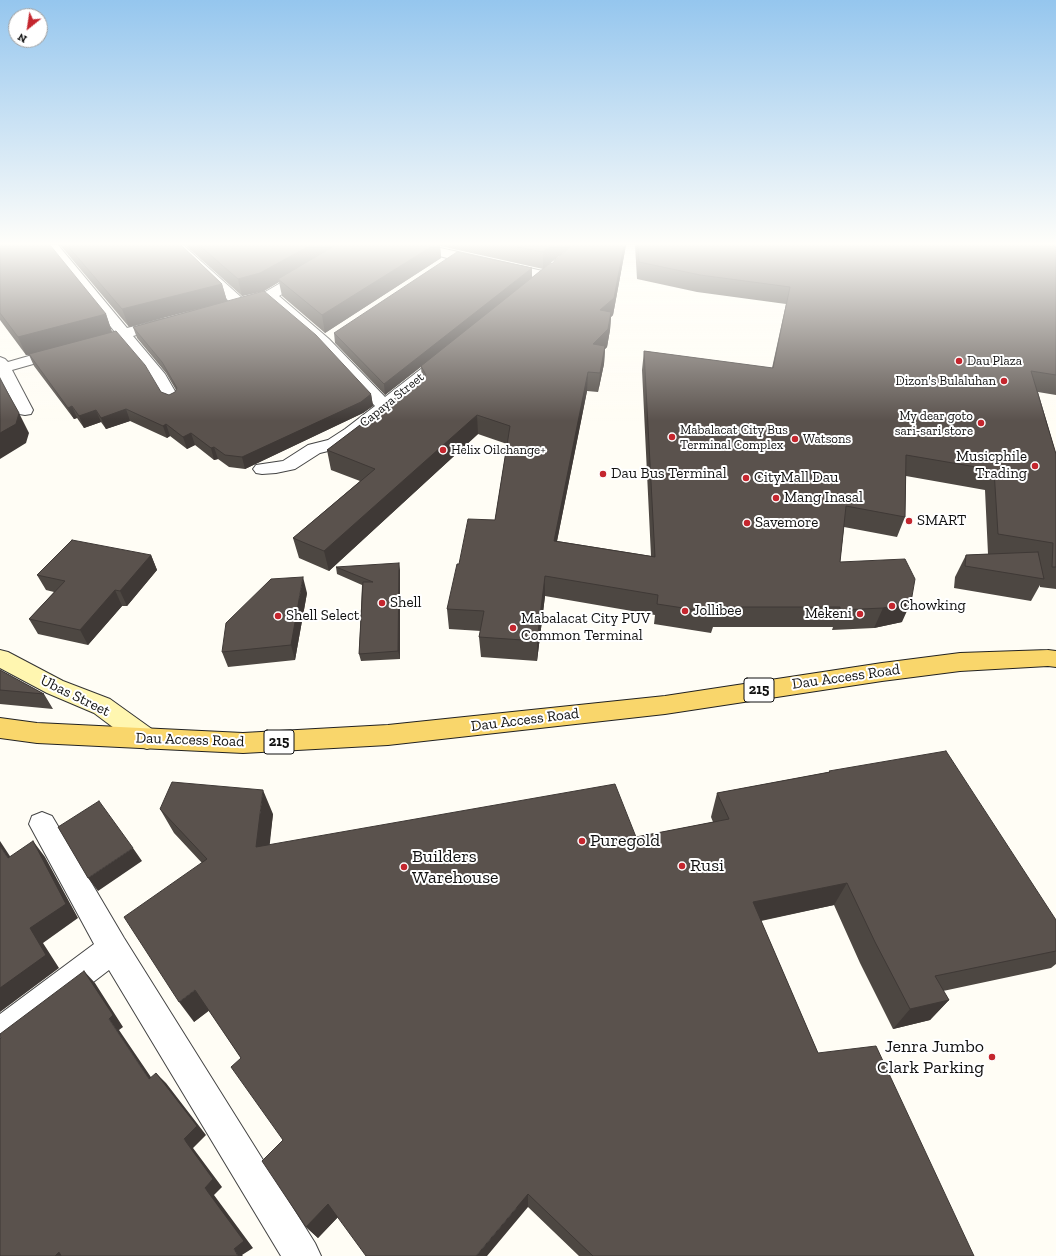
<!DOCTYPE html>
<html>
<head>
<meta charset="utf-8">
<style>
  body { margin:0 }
  #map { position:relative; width:1056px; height:1256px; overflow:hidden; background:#fffdf5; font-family:"Zilla Slab",serif }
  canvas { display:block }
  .north { position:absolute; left:8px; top:8px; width:40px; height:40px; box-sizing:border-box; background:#fff; border:1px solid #a0a0a0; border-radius:50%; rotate:210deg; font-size:11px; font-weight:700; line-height:16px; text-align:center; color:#111 }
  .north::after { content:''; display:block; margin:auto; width:14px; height:18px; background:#c4262e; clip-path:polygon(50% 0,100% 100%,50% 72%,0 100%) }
</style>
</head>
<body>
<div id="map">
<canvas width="1056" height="1256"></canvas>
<div class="north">N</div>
</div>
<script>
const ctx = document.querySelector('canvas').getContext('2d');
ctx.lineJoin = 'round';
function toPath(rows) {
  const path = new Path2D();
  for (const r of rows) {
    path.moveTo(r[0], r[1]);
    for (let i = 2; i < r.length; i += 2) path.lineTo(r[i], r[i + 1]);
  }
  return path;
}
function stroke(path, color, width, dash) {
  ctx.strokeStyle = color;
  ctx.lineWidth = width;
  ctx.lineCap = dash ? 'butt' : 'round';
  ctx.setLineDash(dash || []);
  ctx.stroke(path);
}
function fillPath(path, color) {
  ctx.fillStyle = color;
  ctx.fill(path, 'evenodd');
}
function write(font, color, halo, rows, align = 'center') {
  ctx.font = font + ' "Zilla Slab",serif';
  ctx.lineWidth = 4;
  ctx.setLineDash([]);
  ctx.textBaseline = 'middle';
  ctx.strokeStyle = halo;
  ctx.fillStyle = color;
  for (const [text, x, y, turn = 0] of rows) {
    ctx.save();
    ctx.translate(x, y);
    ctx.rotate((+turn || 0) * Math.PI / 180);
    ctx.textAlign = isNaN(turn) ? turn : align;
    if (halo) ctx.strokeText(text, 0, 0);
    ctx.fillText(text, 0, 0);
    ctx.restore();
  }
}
const street = toPath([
  [45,245,58,245,127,328,163,319,168,320,170,323,168,326,133,336,165,374,180,400,178,403,172,405,166,403,150,376,121,339,92,347,87,346,85,343,87,340,115,332,45,245],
  [170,245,183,245,242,298,265,292,346,245,361,245,359,248,279,296,329,339,385,397,439,355,444,353,449,355,452,358,357,437,340,448,320,453,295,469,276,473,262,474,256,473,253,469,256,465,283,461,308,445,328,440,345,429,375,406,319,345,267,300,240,307,234,306,170,245],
  [406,245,427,245,547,272,552,273,554,276,552,279,547,280,455,260,408,248,406,245],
  [60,347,65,349,68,352,65,355,12,370,33,410,31,414,25,415,19,414,0,377,0,357,5,359,8,362,60,347],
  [42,812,52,816,124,938,315,1243,321,1256,281,1256,109,970,11,1045,0,1050,0,1014,94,944,29,824,32,816,42,812]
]);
const secondary = toPath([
  [0,650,8,652,63,681,110,699,156,732,159,739,156,746,147,749,138,746,94,713,47,693,0,668,0,650]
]);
const primary = toPath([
  [1048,650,1056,651,1056,667,1048,666,960,671,882,681,665,714,388,745,243,753,37,743,0,738,0,718,37,723,243,733,388,725,665,696,882,663,960,653,1048,650]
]);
const wall = toPath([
  [0,245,106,314,112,332,161,392,169,395,175,392,176,390,166,373,137,338,133,327,200,308,129,327,60,245,181,245,222,284,227,301,371,394,373,406,363,413,245,469,229,467,218,459,214,460,195,445,187,449,170,436,167,438,130,421,106,429,101,422,84,428,77,418,74,419,34,366,29,355,26,355,0,320],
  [185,245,626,245,613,315,611,317,610,330,607,347,605,349,604,364,598,392,587,391,557,541,651,556,642,370,644,351,772,368,786,304,697,292,637,279,635,245,1056,245,1056,395,1038,392,1056,454,1056,589,1040,587,1040,585,1031,601,954,588,955,577,966,555,990,554,988,554,985,490,906,476,905,517,897,537,844,527,840,562,902,622,874,628,832,630,833,627,713,627,711,633,654,624,655,615,545,596,537,661,481,657,479,637,481,631,449,629,447,609,459,564,495,520,507,444,478,434,329,571,299,558,293,538,360,481,331,470,327,450,422,379,421,367,385,395,335,343,334,333,532,268,532,278,543,269,440,246,441,258,325,333,282,296,279,282,264,291,242,296],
  [565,251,553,263,548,265],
  [151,555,157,570,127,606,122,606,88,645,38,634,29,619,54,592,46,590,37,575],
  [336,567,400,570,400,659,361,661,359,654,362,585,337,574],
  [307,593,295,660,228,667,222,652],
  [0,670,44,694,53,709,0,704],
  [829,771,1056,920,1056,964,1051,968,943,991,949,1000,930,1020,893,1029,860,963,834,905,761,921,818,1053,974,1256,579,1256,528,1207,338,1217,318,1238,306,1227,283,1140,241,1058,209,1010,194,1022,202,863,174,833,160,809,273,814,269,845,636,837,713,822,711,817,717,793,829,772]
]);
const shadedWall = toPath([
  [311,245,343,245,278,279,279,282,264,291,242,296,238,279],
  [434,245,440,245,441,258,325,333,322,315],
  [552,245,573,245,543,269,543,252],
  [624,245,626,245,613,315,611,317,610,330,607,347,605,349,604,364,598,392,600,373,593,344,600,310],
  [532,268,532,278,385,395,384,384],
  [222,284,227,301,129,327,122,309],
  [106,314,112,332,26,355,18,337],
  [588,372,587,391,553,561,554,541],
  [371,394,373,406,363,413,245,469,242,457],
  [72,406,77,418,74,419,68,408],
  [126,409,130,421,106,429,101,418],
  [96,410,101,422,84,428,79,416],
  [19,413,29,433,26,443,0,459,0,433],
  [477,415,478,434,329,571,324,551],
  [166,424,170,436,167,438,163,426],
  [191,433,195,445,187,449,183,437],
  [214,447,218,459,214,460,211,448],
  [151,555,157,570,127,606,120,591],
  [399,563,400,570,400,659,398,651],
  [545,576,545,596,537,661,537,641],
  [303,577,307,593,295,660,291,645],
  [115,590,122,606,88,645,80,630],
  [911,602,902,622,874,628,883,608],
  [263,790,273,814,267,870,256,847],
  [0,841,21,873,8,858,0,846],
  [33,841,45,857,78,918,43,943,59,968,0,1012,0,988,30,928],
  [133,848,142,861,98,891,88,878],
  [847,883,834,905,744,924,753,902],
  [84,971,95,983,123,1027,119,1030,159,1089,149,1079,109,1019],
  [195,990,210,1010,194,1022,179,1002],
  [949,1000,930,1020,893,1029,910,1009],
  [156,1073,166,1083,206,1135,193,1148,222,1187,214,1195,253,1248,242,1255,243,1256,238,1256,234,1249,205,1188],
  [528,1194,528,1207,487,1256,476,1256],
  [328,1204,338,1217,318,1238,306,1227],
  [59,1252,67,1256,55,1256]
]);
const building = toPath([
  [0,245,50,245,106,314,18,337,0,313,0,245],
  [67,245,181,245,222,284,122,309,67,245],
  [199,245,311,245,260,273,238,279,199,245],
  [336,245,434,245,322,315,278,279,336,245],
  [508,245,552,245,543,252,508,245],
  [573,245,624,245,614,298,600,310,611,312,608,329,593,344,605,346,600,373,588,372,554,541,655,557,644,351,773,368,790,287,700,275,639,262,638,245,1056,245,1056,375,1031,371,1056,454,1056,567,1052,567,1053,543,998,534,994,470,906,455,905,517,846,506,840,562,905,559,915,579,911,602,883,608,840,610,840,607,716,607,716,613,657,604,658,595,545,576,537,641,479,637,484,611,447,609,457,564,459,564,468,519,495,520,510,426,477,415,324,551,293,538,375,469,327,450,426,375,421,366,549,264,553,263,555,260,573,245],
  [457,252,532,268,384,384,334,333,457,252],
  [264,291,316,335,371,394,361,402,242,457,225,455,214,447,211,448,191,433,183,437,166,424,163,426,126,409,101,418,96,410,79,416,72,406,68,408,29,354,116,331,145,365,161,392,169,395,175,392,177,388,162,362,133,327,264,291],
  [0,379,19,413,16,424,0,433,0,379],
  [72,540,151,555,120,591,115,590,80,630,29,619,65,581,37,575,72,540],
  [1038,552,1044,579,965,566,966,555,1038,552],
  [399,563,398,651,359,654,363,582,373,582,336,567,399,563],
  [303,577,291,645,222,652,226,623,271,579,303,577],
  [0,670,44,694,0,690,0,670],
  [946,751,1056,920,1056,951,935,976,949,1000,910,1009,875,942,847,883,753,902,818,1053,876,1046,974,1256,593,1256,528,1194,476,1256,366,1256,328,1204,306,1227,262,1161,283,1140,231,1067,241,1058,195,990,179,1002,124,917,207,859,160,809,172,782,263,790,256,847,615,784,636,837,729,819,717,793,830,772,829,771,946,751],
  [99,801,133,848,88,878,58,827,99,801],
  [33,841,66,904,30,928,46,955,0,988,0,846,8,858,33,841],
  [84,971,113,1015,109,1019,149,1079,156,1073,197,1126,184,1139,213,1179,205,1188,244,1241,234,1249,238,1256,61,1256,59,1252,55,1256,0,1256,0,1038,1,1038,0,1036,0,1034,84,971]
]);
const markers = [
  [959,361,4,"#c4262e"],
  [1004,381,4,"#c4262e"],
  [981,423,4,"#c4262e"],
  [672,437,4,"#c4262e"],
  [795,439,4,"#c4262e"],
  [443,450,4,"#c4262e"],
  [1035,466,4,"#c4262e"],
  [603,474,4,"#c4262e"],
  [746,478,4,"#c4262e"],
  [776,498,4,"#c4262e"],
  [909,521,4,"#c4262e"],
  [747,523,4,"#c4262e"],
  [382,603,4,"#c4262e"],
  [892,606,4,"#c4262e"],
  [685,611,4,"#c4262e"],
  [860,614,4,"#c4262e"],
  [278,616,4,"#c4262e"],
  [513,628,4,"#c4262e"],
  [582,841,4,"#c4262e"],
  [682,866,4,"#c4262e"],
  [404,867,4,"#c4262e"],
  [992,1057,4,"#c4262e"]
];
const farPoinames = [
  ["Dau Plaza",967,361],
  ["Dizon's Bulaluhan",996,381,"right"],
  ["My dear goto",973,416,"right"],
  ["sari-sari store",973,431,"right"],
  ["Mabalacat City Bus",680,430],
  ["Terminal Complex",680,445],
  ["Watsons",803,439],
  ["Helix Oilchange+",451,450]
];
const farStreetnames = [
  ["Capaya Street",392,400,-39]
];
const shields = [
  [759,690,30],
  [279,742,30]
];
const shieldNames = [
  ["215",759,690],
  ["215",279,742]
];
const poiNames = [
  ["Musicphile",1027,457,"right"],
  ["Trading",1027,474,"right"],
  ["Dau Bus Terminal",611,474],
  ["CityMall Dau",754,478],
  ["Mang Inasal",784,498],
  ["SMART",917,521],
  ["Savemore",755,523],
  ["Shell",390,603],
  ["Chowking",900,606],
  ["Jollibee",693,611],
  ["Mekeni",852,614,"right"],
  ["Shell Select",286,616],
  ["Mabalacat City PUV",521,619],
  ["Common Terminal",521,636]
];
const streetNames = [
  ["Dau Access Road",846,677,-8],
  ["Ubas Street",75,696,26],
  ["Dau Access Road",525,720,-7],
  ["Dau Access Road",190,740,2]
];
const nearPoinames = [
  ["Puregold",590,841],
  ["Builders",412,857],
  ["Warehouse",412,878],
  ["Rusi",690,866],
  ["Jenra Jumbo",984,1047,"right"],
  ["Clark Parking",984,1068,"right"]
];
stroke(street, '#444', 2);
stroke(secondary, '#333', 2);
stroke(primary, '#222', 2);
fillPath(street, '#fff');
fillPath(secondary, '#fff6b0');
fillPath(primary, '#f9d66b');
fillPath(wall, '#4d4742');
fillPath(shadedWall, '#3f3936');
fillPath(building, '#5a524d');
stroke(building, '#3f3936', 1);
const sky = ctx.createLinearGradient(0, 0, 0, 421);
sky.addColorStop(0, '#95c6ee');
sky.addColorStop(0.58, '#fffefa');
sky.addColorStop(1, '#fffefa00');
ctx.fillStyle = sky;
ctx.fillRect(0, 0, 1056, 421);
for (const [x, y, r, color] of markers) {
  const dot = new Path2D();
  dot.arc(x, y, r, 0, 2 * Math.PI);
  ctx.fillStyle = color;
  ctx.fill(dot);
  stroke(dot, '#fff', 1.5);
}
write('13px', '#111', '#fff', farPoinames, 'left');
write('13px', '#111', '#fff', farStreetnames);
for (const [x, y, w] of shields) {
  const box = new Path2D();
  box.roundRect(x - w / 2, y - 12, w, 24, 3);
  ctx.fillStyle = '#fff';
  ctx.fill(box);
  stroke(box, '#111', 1);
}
write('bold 14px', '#111', null, shieldNames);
write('15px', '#111', '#fff', poiNames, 'left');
write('15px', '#111', '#fff', streetNames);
write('18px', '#111', '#fff', nearPoinames, 'left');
</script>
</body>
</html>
